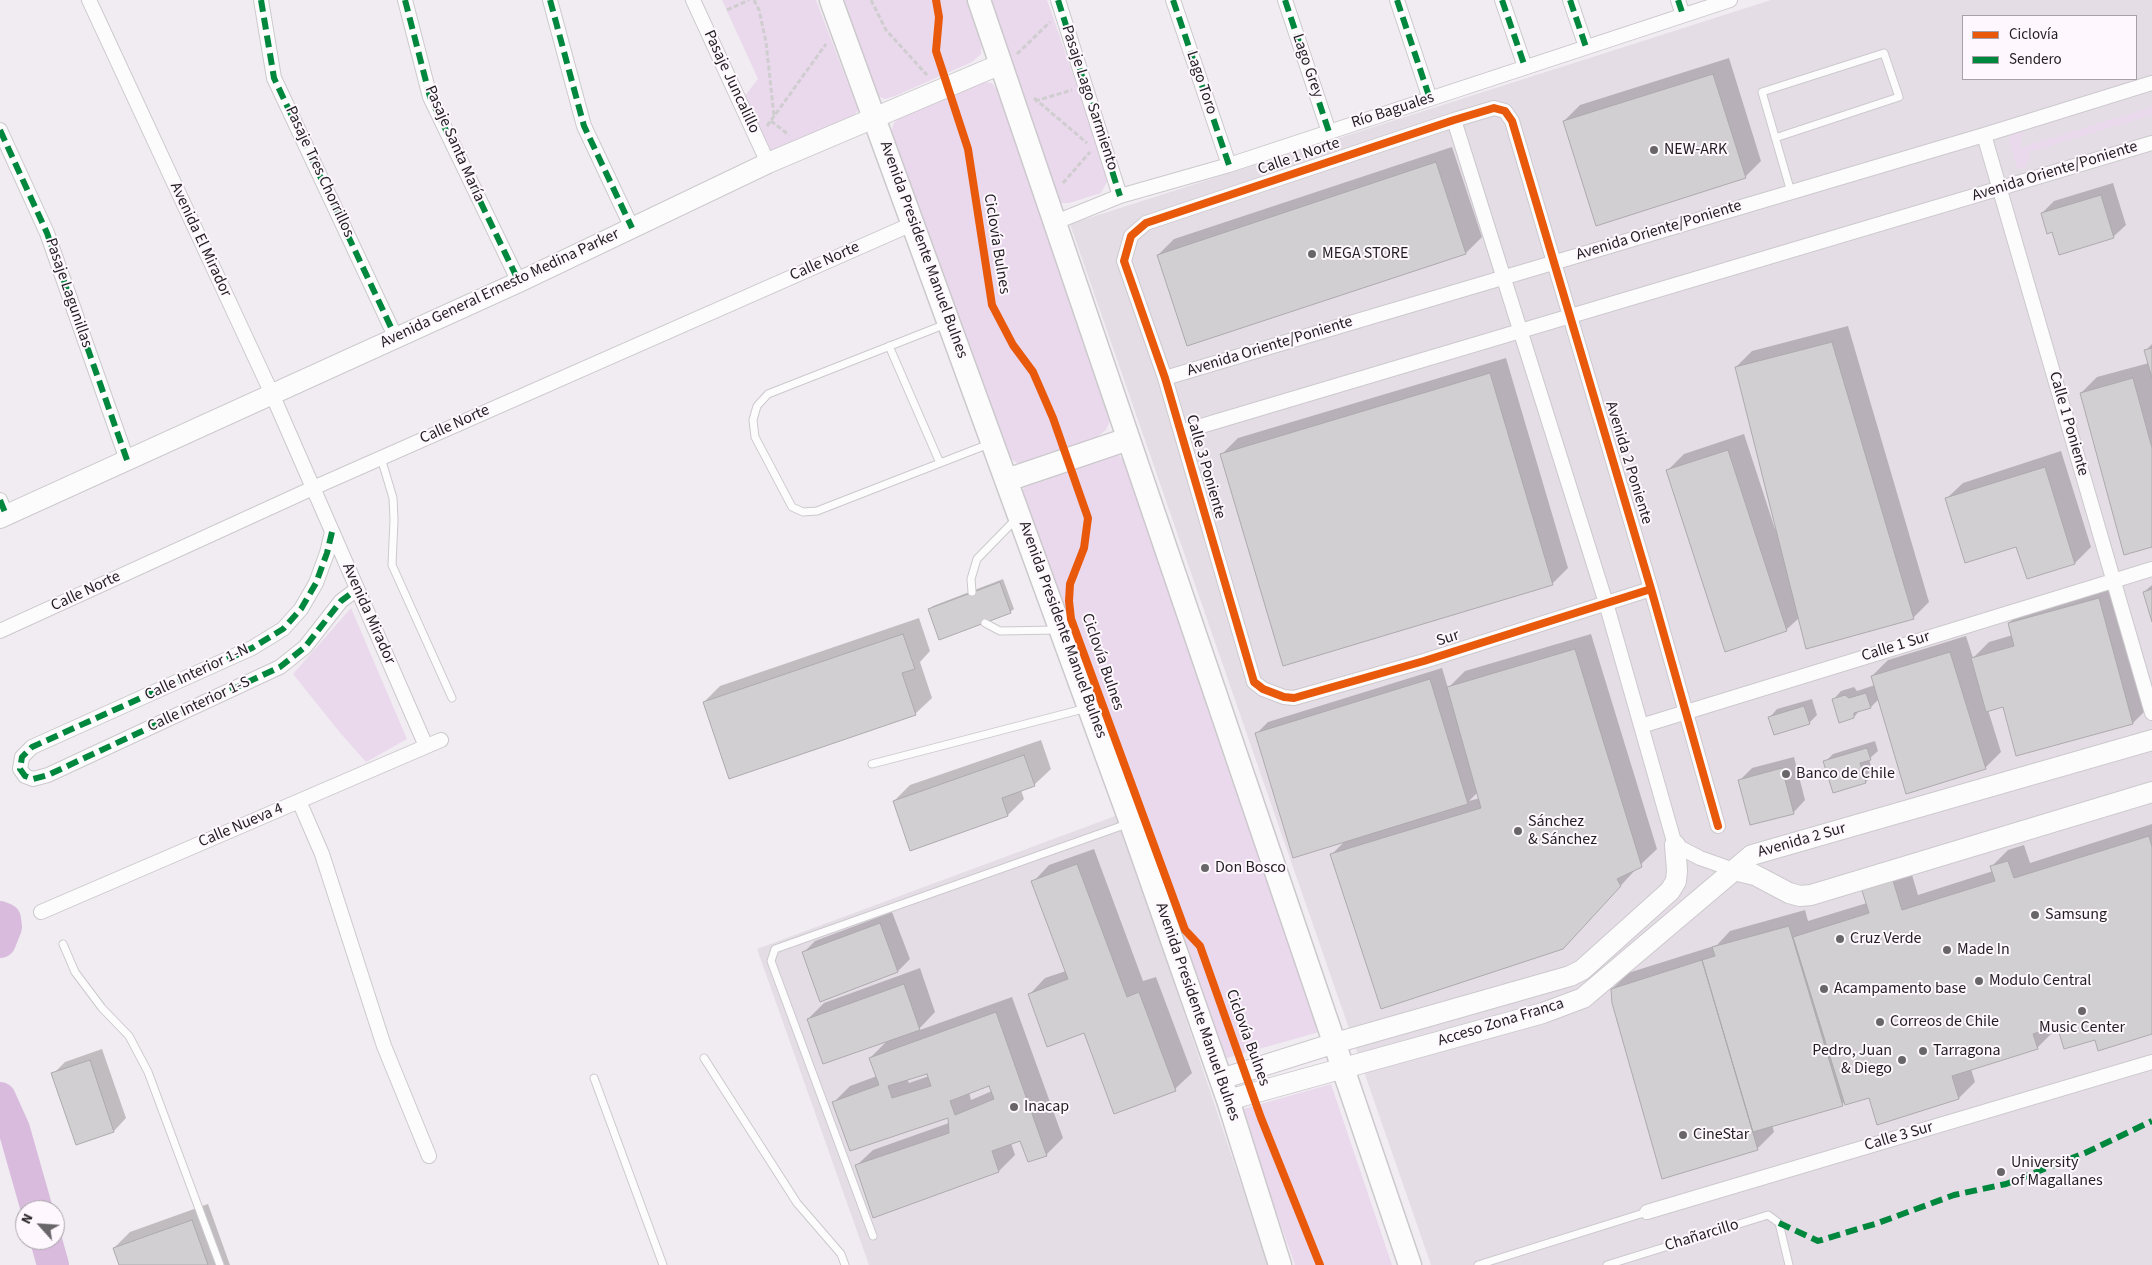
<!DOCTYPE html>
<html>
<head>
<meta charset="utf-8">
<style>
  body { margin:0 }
  #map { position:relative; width:2152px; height:1265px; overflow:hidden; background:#f0ecf1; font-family:"Source Sans 3",sans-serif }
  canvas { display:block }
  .legend { position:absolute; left:1962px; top:15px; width:175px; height:65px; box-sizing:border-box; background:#fef8fe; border:1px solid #a6a1a6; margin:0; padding:6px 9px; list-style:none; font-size:15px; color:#211e21 }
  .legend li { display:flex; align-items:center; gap:10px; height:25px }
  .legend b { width:25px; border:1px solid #a6a1a6 }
  .north { position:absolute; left:15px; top:1200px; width:50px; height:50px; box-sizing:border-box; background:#fef8fe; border:1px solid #a6a1a6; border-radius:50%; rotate:296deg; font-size:14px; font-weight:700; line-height:20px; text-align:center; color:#211e21 }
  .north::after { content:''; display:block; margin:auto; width:18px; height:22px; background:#69666a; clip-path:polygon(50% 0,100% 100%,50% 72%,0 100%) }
</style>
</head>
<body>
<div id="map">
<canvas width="2152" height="1265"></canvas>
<ul class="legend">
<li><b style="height:6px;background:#e8590c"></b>Ciclovía</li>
<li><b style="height:6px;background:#00873e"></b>Sendero</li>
</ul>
<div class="north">N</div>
</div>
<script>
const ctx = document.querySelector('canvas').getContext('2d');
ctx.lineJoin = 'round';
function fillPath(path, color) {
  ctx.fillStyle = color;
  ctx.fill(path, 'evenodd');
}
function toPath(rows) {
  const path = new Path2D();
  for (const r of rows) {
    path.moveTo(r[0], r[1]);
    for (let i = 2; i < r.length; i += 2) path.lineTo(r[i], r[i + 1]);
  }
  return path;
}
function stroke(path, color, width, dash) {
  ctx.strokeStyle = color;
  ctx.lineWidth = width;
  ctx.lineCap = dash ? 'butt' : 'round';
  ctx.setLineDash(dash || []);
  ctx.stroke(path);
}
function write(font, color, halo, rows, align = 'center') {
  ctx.font = font + ' "Source Sans 3",sans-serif';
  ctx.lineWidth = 4;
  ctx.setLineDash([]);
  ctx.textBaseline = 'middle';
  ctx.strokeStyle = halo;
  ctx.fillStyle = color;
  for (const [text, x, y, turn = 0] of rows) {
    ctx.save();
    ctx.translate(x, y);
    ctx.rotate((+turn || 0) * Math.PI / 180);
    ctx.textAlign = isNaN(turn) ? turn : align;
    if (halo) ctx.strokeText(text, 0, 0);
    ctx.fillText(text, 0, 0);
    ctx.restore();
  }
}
const built = toPath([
  [1771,0,2152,0,2152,1265,1431,1265,1070,224],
  [1963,16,2136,16,2136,79,1963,79],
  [1118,815,1268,1265,869,1265,757,949]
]);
const green = toPath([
  [722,0,816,0,858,110,853,117,770,157,743,98,758,79],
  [843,0,967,0,982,42,981,54,972,62,895,96,885,99,880,97,877,95],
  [986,0,1047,0,1109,178,1101,193,1069,203,1059,203],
  [983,82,992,83,997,90,1110,421,1106,430,1097,437,1024,463,1017,463,1006,456,890,134,894,123,898,118],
  [2152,107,2152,115,2030,152,2026,167,2017,168,2007,133,2024,128,2019,148],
  [1118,454,1126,464,1319,1032,1220,1060,1020,495,1025,486,1030,482],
  [351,608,407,739,366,762,342,735,293,674],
  [1331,1084,1392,1265,1295,1265,1240,1110]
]);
const shadow = toPath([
  [1729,58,1761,161,1745,177,1564,121,1580,105],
  [1452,147,1482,237,1466,253,1158,255,1174,239],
  [2113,183,2126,225,2113,237,2053,231,2042,213,2054,201],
  [1848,326,1929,602,1913,618,1800,617,1786,630,1667,471,1684,454,1744,434,1775,529,1777,529,1736,367,1752,351],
  [2152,344,2152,546,2081,393,2097,377,2149,363,2145,351],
  [1506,358,1568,568,1552,584,1221,455,1238,438],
  [2061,451,2091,547,2075,563,1946,499,1963,483],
  [1003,579,1014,609,1010,612,929,609,933,606],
  [2115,583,2149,707,2133,723,2004,705,1988,710,2001,752,1985,768,1879,699,1871,707,1860,710,1854,717,1834,699,1841,691,1854,687,1857,691,1875,685,1872,676,1888,660,1966,636,1973,658,1989,642,2013,635,2009,623,2026,607],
  [2152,585,2152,618,2144,592],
  [919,618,930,651,920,662,932,698,915,714,704,702,720,686],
  [1591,634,1657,849,1636,869,1579,931,1332,854,1345,841,1256,734,1268,722,1442,668,1448,688,1465,671],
  [1478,792,1480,798,1469,801],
  [1812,699,1817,715,1809,723,1770,717,1777,709],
  [1041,740,1051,769,1034,785,1021,790,1024,799,1008,815,894,801,910,785],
  [1875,741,1878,751,1869,759,1873,774,1866,782,1825,762,1833,754],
  [1794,757,1805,800,1793,813,1740,780,1752,768],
  [2152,824,2152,1032,2095,1038,2058,1025,2052,1027,2053,1032,2037,1048,1971,1069,1975,1082,1959,1098,1878,1123,1870,1096,1845,1102,1842,1104,1772,1125,1774,1132,1758,1148,1612,989,1628,973,1717,945,1730,931,1805,910,1808,921,1867,903,1907,858,1918,895,1993,871,1992,866,2008,850,2024,845,2030,863],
  [1094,849,1143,981,1156,977,1192,1073,1175,1089,1029,995,1045,978,1066,971,1033,882,1049,865],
  [892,912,910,959,898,971,803,953,815,941],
  [920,968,935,1012,917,1031,1012,997,1063,1138,1046,1155,1021,1139,1011,1143,1015,1155,999,1171,856,1166,873,1150,949,1123,949,1116,834,1102,850,1086,877,1076,870,1058,889,1039,808,1019,824,1003],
  [928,1072,929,1076,909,1083,907,1079],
  [990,1084,992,1091,971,1100,969,1092],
  [102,1049,126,1118,114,1131,77,1144,53,1074,65,1062],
  [208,1204,230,1265,120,1265,114,1248,130,1232]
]);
const river = toPath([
  [0,917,5,919,6,927,0,942],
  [0,1098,14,1129,37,1210],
  [46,1240,53,1265]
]);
const building = toPath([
  [1713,74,1746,178,1596,226,1563,121,1713,74],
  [1436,162,1466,254,1187,346,1157,255,1436,162],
  [2101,195,2114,238,2059,255,2052,232,2047,234,2041,213,2101,195],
  [1832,342,1914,619,1806,649,1735,367,1832,342],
  [2152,348,2152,378,2144,350,2152,348],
  [1490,373,1553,585,1283,666,1220,454,1490,373],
  [2133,378,2152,448,2152,547,2124,555,2080,393,2133,378],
  [1728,450,1787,631,1725,652,1666,470,1728,450],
  [2045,467,2075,564,2027,579,2016,547,1965,563,1945,498,2045,467],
  [1000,582,1011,613,939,640,928,609,1000,582],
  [2152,589,2152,622,2143,592,2152,589],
  [2099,598,2133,724,2016,756,2003,707,1986,712,1971,658,2014,646,2008,623,2099,598],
  [903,634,915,669,902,673,916,715,729,779,703,702,903,634],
  [1575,649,1642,867,1617,879,1621,886,1563,949,1381,1009,1330,854,1481,808,1447,687,1575,649],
  [1950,652,1986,769,1906,794,1871,676,1950,652],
  [1430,679,1468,804,1293,858,1255,733,1430,679],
  [1866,693,1871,708,1854,713,1854,718,1839,723,1832,699,1845,695,1849,698,1866,693],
  [1804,706,1810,724,1774,735,1768,717,1804,706],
  [1867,748,1871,760,1860,763,1866,783,1833,793,1823,761,1867,748],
  [1024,755,1035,786,1002,798,1008,816,910,851,893,801,1024,755],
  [1782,768,1794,814,1750,825,1738,780,1782,768],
  [2149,836,2152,847,2152,1034,2098,1051,2095,1040,2064,1049,2057,1026,2033,1034,2038,1049,1952,1076,1959,1099,1877,1125,1869,1098,1845,1105,1793,937,1869,913,1860,884,1891,874,1902,910,1995,881,1990,866,2008,861,2014,878,2149,836],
  [1077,864,1127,997,1139,992,1176,1091,1114,1114,1084,1033,1047,1047,1028,994,1068,979,1031,881,1077,864],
  [880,923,898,972,820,1002,802,952,880,923],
  [1789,926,1843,1106,1753,1132,1702,960,1715,956,1712,947,1789,926],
  [1702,960,1758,1150,1662,1179,1612,1003,1611,989,1702,960],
  [904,984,920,1030,823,1064,807,1019,904,984],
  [996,1012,1047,1156,1028,1162,1020,1141,992,1151,999,1172,873,1218,855,1165,949,1133,948,1118,850,1151,832,1102,879,1085,869,1058,996,1012],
  [927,1074,931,1086,892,1098,888,1086,927,1074],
  [989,1086,994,1099,955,1115,950,1101,989,1086],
  [90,1060,114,1132,76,1145,51,1073,90,1060],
  [192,1220,208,1265,119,1265,113,1248,192,1220]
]);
const path = toPath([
  [754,0,759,10,766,42,774,116],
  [871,0,886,30,927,75],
  [727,10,749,0],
  [1017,54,1050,22],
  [1034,98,1087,143],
  [1035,101,1072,90],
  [771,121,789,135],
  [767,126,826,44],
  [1063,183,1090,152]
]);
const lane = toPath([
  [1775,138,1899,97,1884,53,1762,92,1791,192],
  [946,324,768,394,757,406,753,420,755,437,792,507,803,512,817,511,989,444],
  [889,346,940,463],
  [381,458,393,498,394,520,392,565,452,698],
  [972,592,971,579,977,559,1016,519],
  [985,623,1000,631,1057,630],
  [872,764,1087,708],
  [63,944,75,972,102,1008,129,1036,148,1072,220,1265],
  [704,1058,797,1203,841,1254,845,1265],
  [594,1078,663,1265],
  [873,1236,771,961,775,949,1127,824],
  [1478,1265,1647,1212],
  [1607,1265,1768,1215,1779,1223,1789,1265]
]);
const street = toPath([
  [89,0,272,394,426,746],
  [261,0,274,78,396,338],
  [405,0,430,97,519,282],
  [550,0,584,126,632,228],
  [693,0,768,163],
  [1058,0,1120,196],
  [1173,0,1229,165],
  [1285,0,1329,132],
  [1397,0,1430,99],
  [1502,0,1525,67],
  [1570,0,1586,47],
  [1678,0,1683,15],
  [1454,120,1606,603,1675,845,1700,858,1734,870],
  [0,130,47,233,127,460],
  [1984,135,2152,713],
  [1056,222,1120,196,1229,165,1730,0],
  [1165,378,1984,135,2152,83],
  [1181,432,2152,143],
  [0,500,6,515],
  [332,532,327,553,316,583,301,609,283,629,252,648,32,747,22,757,20,769,25,776,33,779,48,775,280,667,305,647,341,601,357,589],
  [1651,589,1424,661,1294,698,1284,697,1263,689,1254,682,1165,378,1124,261,1131,236,1146,223,1454,120,1494,108,1505,111,1512,121,1651,589,1718,826],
  [0,631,313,488,912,224],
  [1641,726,2152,569],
  [299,801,322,854,384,1046,429,1156],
  [41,912,441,740],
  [1647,1212,2152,1062]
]);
const secondary = toPath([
  [0,518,519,282,768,163,1001,64],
  [1734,870,1755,875,1789,893,1800,896,1811,895,2152,792],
  [1221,1079,1335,1043,1570,976,1582,970,1670,891,1676,881,1677,870,1675,845],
  [1228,1100,1543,1013,1583,998,1752,855,2152,740]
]);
const primary = toPath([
  [831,0,1131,823,1228,1100,1280,1265],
  [979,0,1410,1265],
  [1007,480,1128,439]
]);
const quiet = toPath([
  [261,0,274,78,396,338],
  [405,0,430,97,519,282],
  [550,0,584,126,632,228],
  [1058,0,1120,196],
  [1173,0,1229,165],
  [1285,0,1329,132],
  [1397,0,1430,99],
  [1502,0,1525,67],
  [1570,0,1586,47],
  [1678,0,1683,15],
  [0,130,47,233,127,460],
  [0,500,6,515],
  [332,532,327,553,316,583,301,609,283,629,252,648,32,747,22,757,20,769,25,776,33,779,48,775,280,667,305,647,341,601,357,589],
  [1779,1223,1818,1241,1878,1223,1954,1195,2006,1184,2085,1153,2152,1121]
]);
const cycleway = toPath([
  [936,0,939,17,936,51,968,149,992,305,1013,345,1033,372,1053,418,1088,518,1084,548,1070,584,1069,601,1071,619,1185,930,1200,946,1261,1118,1320,1265],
  [1651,589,1424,661,1294,698,1284,697,1263,689,1254,682,1165,378,1124,261,1131,236,1146,223,1454,120,1494,108,1505,111,1512,121,1651,589,1718,826]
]);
const markers = [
  [1654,150,5,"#69666a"],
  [1312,254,5,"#69666a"],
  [1786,774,5,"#69666a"],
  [1518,831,5,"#69666a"],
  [1205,868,5,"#69666a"],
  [2035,915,5,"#69666a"],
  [1840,939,5,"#69666a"],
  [1947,950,5,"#69666a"],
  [1979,981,5,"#69666a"],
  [1824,989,5,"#69666a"],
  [2082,1011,5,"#69666a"],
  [1880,1022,5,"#69666a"],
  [1923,1051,5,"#69666a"],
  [1902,1060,5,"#69666a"],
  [1014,1107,5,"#69666a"],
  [1683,1135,5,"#69666a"],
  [2001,1172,5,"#69666a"]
];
const streetNames = [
  ["Lago Grey",1307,66,71],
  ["Pasaje Juncalillo",731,82,65],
  ["Lago Toro",1201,83,71],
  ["Pasaje Lago Sarmiento",1089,98,72],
  ["Río Baguales",1393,111,-18],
  ["Pasaje Santa María",454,144,66],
  ["Calle 1 Norte",1299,157,-19],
  ["Pasaje Tres Chorrillos",319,172,65],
  ["Avenida Oriente/Poniente",2055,172,-17],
  ["Avenida Oriente/Poniente",1659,231,-17],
  ["Avenida El Mirador",200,240,65],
  ["Ciclovía Bulnes",996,244,81],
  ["Avenida Presidente Manuel Bulnes",923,250,70],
  ["Calle Norte",825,262,-24],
  ["Avenida General Ernesto Medina Parker",500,289,-25],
  ["Pasaje Lagunillas",68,293,71],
  ["Avenida Oriente/Poniente",1270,347,-17],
  ["Calle 1 Poniente",2068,424,74],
  ["Calle Norte",455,425,-24],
  ["Avenida 2 Poniente",1628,463,73],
  ["Calle 3 Poniente",1205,467,74],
  ["Calle Norte",86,592,-25],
  ["Avenida Mirador",368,614,66],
  ["Avenida Presidente Manuel Bulnes",1062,630,70],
  ["Sur",1448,639,-18],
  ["Calle 1 Sur",1896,647,-17],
  ["Ciclovía Bulnes",1102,662,71],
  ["Calle Interior 1-N",197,673,-25],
  ["Calle Interior 1-S",199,705,-25],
  ["Calle Nueva 4",241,826,-23],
  ["Avenida 2 Sur",1802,841,-16],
  ["Avenida Presidente Manuel Bulnes",1197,1012,71],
  ["Acceso Zona Franca",1501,1023,-17],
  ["Ciclovía Bulnes",1247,1038,70],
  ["Calle 3 Sur",1899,1137,-16],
  ["Chañarcillo",1702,1236,-17]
];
const poiNames = [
  ["NEW-ARK",1664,150],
  ["MEGA STORE",1322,254],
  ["Banco de Chile",1796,774],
  ["Sánchez",1528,822],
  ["& Sánchez",1528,840],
  ["Don Bosco",1215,868],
  ["Samsung",2045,915],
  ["Cruz Verde",1850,939],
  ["Made In",1957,950],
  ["Modulo Central",1989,981],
  ["Acampamento base",1834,989],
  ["Correos de Chile",1890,1022],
  ["Music Center",2082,1028,"center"],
  ["Pedro, Juan",1892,1051,"right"],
  ["& Diego",1892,1069,"right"],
  ["Tarragona",1933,1051],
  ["Inacap",1024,1107],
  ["CineStar",1693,1135],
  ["University",2011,1163],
  ["of Magallanes",2011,1181]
];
fillPath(built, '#e5dde6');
fillPath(green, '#ead9ec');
fillPath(shadow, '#0003');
stroke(river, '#d8bbdd', 32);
fillPath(building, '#d2cfd2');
stroke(building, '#adaaad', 1);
stroke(lane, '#ccc9cd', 9);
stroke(street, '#ccc9cd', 16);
stroke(secondary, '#ccc9cd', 22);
stroke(primary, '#ccc9cd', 25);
stroke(path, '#cfcdcf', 3, [5, 2.5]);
stroke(lane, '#fdfcfd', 7);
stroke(street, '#fdfcfd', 14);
stroke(secondary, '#fdfcfd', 20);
stroke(primary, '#fdfcfd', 22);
stroke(quiet, '#00873e', 6, [12, 6]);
stroke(cycleway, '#e8590c', 8);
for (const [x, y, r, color] of markers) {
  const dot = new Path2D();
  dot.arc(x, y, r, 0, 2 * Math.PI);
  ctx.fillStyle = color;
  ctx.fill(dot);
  stroke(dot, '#fef8fe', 2);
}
write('16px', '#211e21', '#fef8fe', streetNames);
write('16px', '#211e21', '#fef8fe', poiNames, 'left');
</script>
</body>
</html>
